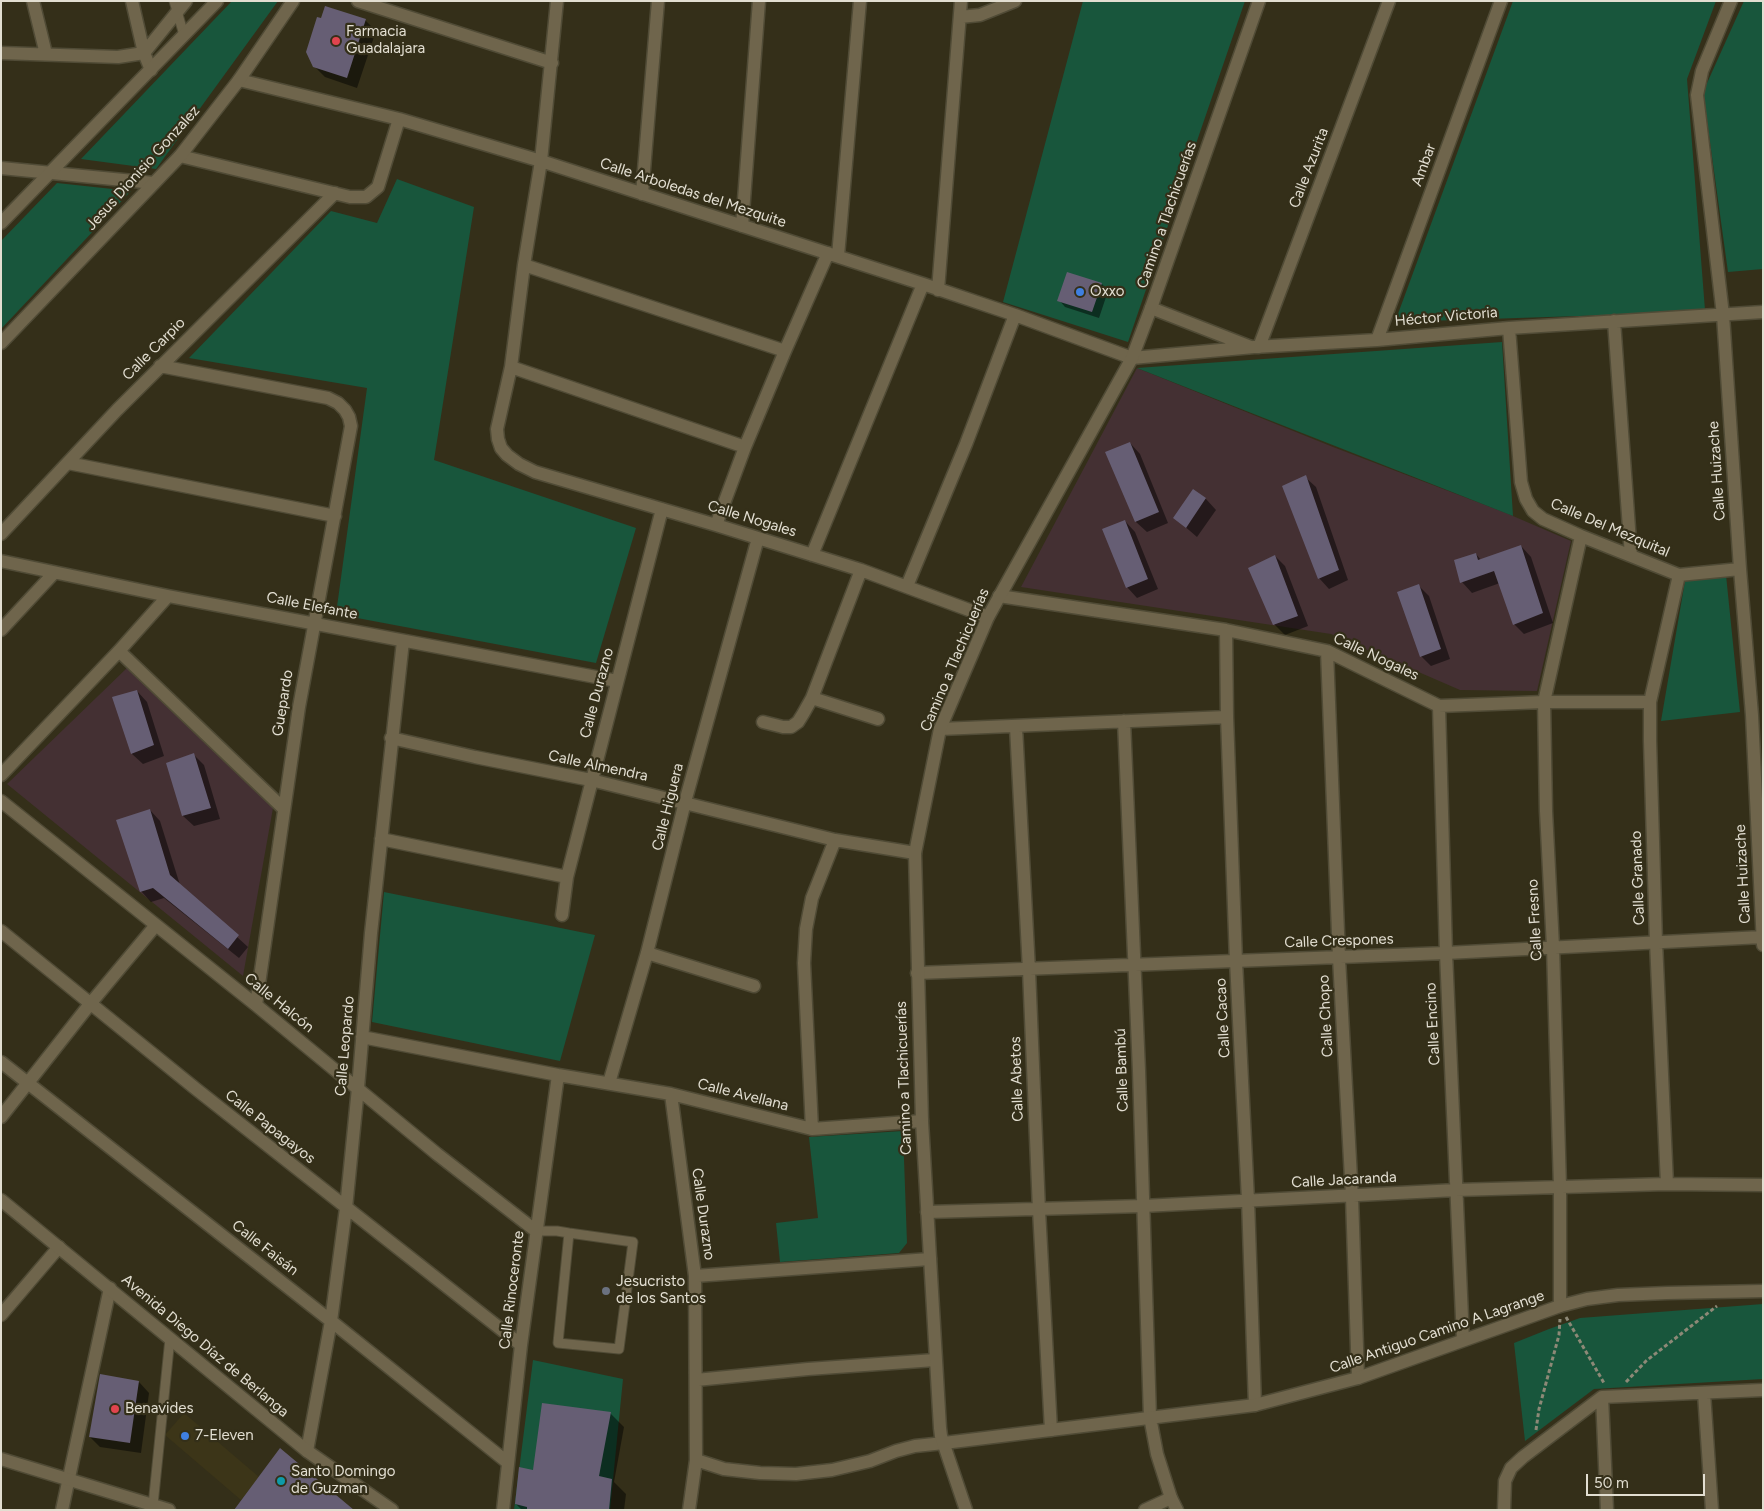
<!DOCTYPE html>
<html>
<head>
<meta charset="utf-8">
<style>
  body { margin:0 }
  #map { position:relative; width:1764px; height:1511px; overflow:hidden; background:#342f19; font-family:Figtree,sans-serif }
  canvas { display:block }
  .frame { position:absolute; inset:0; border:2px solid #e2ded1; pointer-events:none }
  .scale { position:absolute; left:1586px; top:1474px; width:119px; height:22px; box-sizing:border-box; border:2px solid #e2ded1; border-top:0; padding-left:6px; font-size:15px; line-height:18px; white-space:nowrap; color:#e2ded1; -webkit-text-stroke:4px #342f19; paint-order:stroke }
</style>
</head>
<body>
<div id="map">
<canvas width="1764" height="1511"></canvas>
<div class="frame"></div>
<div class="scale">50 m</div>
</div>
<script>
const ctx = document.querySelector('canvas').getContext('2d');
ctx.lineJoin = 'round';
function fillPath(path, color) {
  ctx.fillStyle = color;
  ctx.fill(path, 'evenodd');
}
function toPath(rows) {
  const path = new Path2D();
  for (const r of rows) {
    path.moveTo(r[0], r[1]);
    for (let i = 2; i < r.length; i += 2) path.lineTo(r[i], r[i + 1]);
  }
  return path;
}
function stroke(path, color, width, dash) {
  ctx.strokeStyle = color;
  ctx.lineWidth = width;
  ctx.lineCap = dash ? 'butt' : 'round';
  ctx.setLineDash(dash || []);
  ctx.stroke(path);
}
function write(font, color, halo, rows, align = 'center') {
  ctx.font = font + ' Figtree,sans-serif';
  ctx.lineWidth = 4.5;
  ctx.setLineDash([]);
  ctx.textBaseline = 'middle';
  ctx.strokeStyle = halo;
  ctx.fillStyle = color;
  for (const [text, x, y, turn = 0] of rows) {
    ctx.save();
    ctx.translate(x, y);
    ctx.rotate((+turn || 0) * Math.PI / 180);
    ctx.textAlign = isNaN(turn) ? turn : align;
    if (halo) ctx.strokeText(text, 0, 0);
    ctx.fillText(text, 0, 0);
    ctx.restore();
  }
}
const built = toPath([
  [184,1413,259,1477,241,1500,165,1435]
]);
const education = toPath([
  [1137,368,1333,447,1506,513,1571,541,1537,691,1460,690,1331,634,1021,587],
  [128,667,273,808,243,976,7,784]
]);
const green = toPath([
  [232,1,278,1,156,169,81,159],
  [1083,1,1245,1,1128,342,1003,302],
  [1513,1,1716,1,1687,79,1705,310,1640,314,1395,322],
  [1744,1,1763,1,1763,269,1728,272,1703,92],
  [397,179,474,207,434,460,636,528,596,663,336,614,367,388,189,358,331,211,377,223],
  [57,183,131,191,1,329,1,241],
  [1502,342,1513,516,1137,368],
  [1726,575,1740,712,1661,721,1685,581],
  [384,892,595,935,560,1061,372,1022],
  [903,1131,907,1243,899,1253,780,1262,776,1223,818,1218,809,1137],
  [1763,1304,1763,1379,1594,1389,1525,1441,1514,1343,1549,1329,1580,1318],
  [533,1360,623,1379,610,1510,514,1510]
]);
const shadow = toPath([
  [365,20,376,31,357,88,325,77,314,66],
  [1102,284,1108,291,1099,318,1065,307,1059,300],
  [1130,443,1140,454,1168,523,1147,532,1136,522,1107,452],
  [1305,477,1316,487,1348,580,1329,589,1319,578],
  [1193,491,1206,499,1216,510,1197,537,1175,518],
  [1125,521,1135,532,1158,589,1137,598,1127,587],
  [1521,546,1531,557,1553,623,1524,634,1514,624,1500,583,1472,593,1462,582,1476,554,1481,560],
  [1275,556,1285,566,1308,626,1285,635,1274,624],
  [1419,586,1429,596,1450,659,1431,666,1421,656],
  [137,691,147,702,164,756,143,764,132,754,114,698],
  [193,754,204,765,220,819,194,826,183,816,167,764],
  [150,810,160,821,180,885,248,947,239,958,164,898,151,902,141,891],
  [139,1382,149,1393,141,1453,100,1447,90,1437],
  [610,1413,624,1427,614,1482,626,1494,624,1510,522,1510,516,1504,534,1471]
]);
const building = toPath([
  [325,6,366,19,347,78,313,67,306,52,317,17,321,18],
  [1067,272,1102,283,1092,312,1057,301],
  [1130,442,1159,512,1135,522,1105,452],
  [1306,475,1339,570,1318,579,1282,486],
  [1193,489,1206,498,1186,528,1173,518],
  [1125,520,1148,579,1126,588,1102,529],
  [1521,545,1543,613,1513,625,1494,571,1460,583,1454,560,1476,553,1478,560],
  [1275,555,1298,616,1273,625,1248,568],
  [1419,584,1441,649,1420,657,1397,592],
  [137,690,154,745,131,754,112,697],
  [194,753,211,808,182,816,166,763],
  [150,809,170,875,239,935,228,949,153,888,140,892,116,820],
  [100,1374,139,1381,130,1443,89,1437],
  [542,1403,611,1412,599,1476,612,1479,609,1510,527,1510,527,1507,515,1504,519,1467,533,1470],
  [280,1448,354,1510,234,1510]
]);
const path = toPath([
  [1566,1317,1604,1383],
  [1626,1382,1646,1361,1717,1306],
  [1536,1430,1539,1409,1559,1335,1560,1319]
]);
const service = toPath([
  [174,1,184,35],
  [536,1231,557,1231,569,1233,633,1242,619,1349,558,1343,569,1233],
  [153,1505,170,1338]
]);
const minor = toPath([
  [33,1,46,54],
  [132,1,144,53,151,70],
  [358,1,552,63],
  [557,1,541,161,524,265,511,367,497,429,498,439,501,448,507,455,519,464,535,472,716,525,861,570,988,617],
  [1731,1,1702,71,1697,95,1723,315,1740,569,1752,715,1763,945],
  [960,17,980,15,1015,1],
  [1,53,118,57,144,53,186,1],
  [239,80,399,119,541,161,923,284,1015,315,1132,358,1254,347,1377,340,1509,328,1763,312],
  [180,156,350,197,366,197,378,187,399,119],
  [1,168,154,183],
  [642,194,658,1],
  [742,226,759,1],
  [838,256,860,1],
  [524,265,785,351],
  [938,290,961,1],
  [1151,308,1251,347],
  [1614,321,1631,556],
  [1509,328,1521,482,1526,499,1533,511,1543,519,1581,536,1679,575,1740,569],
  [1377,340,1501,1],
  [1259,347,1389,1],
  [160,366,328,398,338,403,345,410,349,417,351,426,299,707,256,1005],
  [511,367,745,447],
  [68,463,335,516],
  [716,525,745,447,785,351,828,253],
  [1,534,117,410,335,193],
  [812,555,923,284],
  [1,561,168,596,617,681],
  [907,586,966,444,1015,315],
  [999,596,1226,630,1327,651,1439,706,1544,702,1650,702],
  [1,630,54,573],
  [1226,630,1227,717,1236,961,1248,1200,1255,1405],
  [119,651,284,809],
  [1327,651,1339,958,1352,1197,1358,1378],
  [812,698,878,719],
  [1439,706,1446,953,1463,1340],
  [1124,721,1139,1071,1150,1417],
  [763,722,783,727,791,727,798,722,803,714,812,698,861,570],
  [1016,727,1029,970,1039,1210,1051,1430],
  [940,729,1227,717],
  [391,738,475,757,591,780,835,840,915,853],
  [1,775,119,651,168,596],
  [1,801,256,1005,437,1154,536,1231],
  [381,839,567,877],
  [562,915,567,877,662,509],
  [1,931,196,1089,521,1345],
  [647,953,754,986],
  [917,973,1446,953,1762,937],
  [362,1037,558,1075,671,1094,812,1129,922,1121],
  [1,1062,331,1321,507,1462],
  [609,1083,647,953,685,802,758,538],
  [671,1094,695,1276,696,1460,689,1510],
  [1,1117,90,1004,156,925],
  [812,1129,804,963,806,929,812,898,835,840],
  [1667,1184,1656,942,1650,741,1650,702,1679,575],
  [927,1212,1143,1206,1456,1190,1667,1184,1763,1185],
  [695,1276,930,1259],
  [1560,1306,1560,1187,1553,947,1546,811,1544,702,1581,536],
  [1,1315,59,1247],
  [696,1380,808,1369,935,1360],
  [1704,1393,1712,1510],
  [1602,1397,1763,1390],
  [1602,1397,1607,1510],
  [307,1451,331,1321,346,1208,358,1088,371,933,403,641],
  [696,1460,724,1469,760,1473,796,1474,832,1470,870,1461,896,1451,915,1446,944,1443],
  [62,1510,110,1288],
  [503,1510,521,1345,558,1075],
  [1145,1510,1171,1498],
  [1504,1510,1505,1481,1511,1468,1523,1457,1602,1397]
]);
const tertiary = toPath([
  [1,223,217,1],
  [1,343,180,156,239,80,293,1],
  [1,1200,307,1451,392,1510],
  [1150,1417,1157,1454,1171,1498,1177,1510],
  [944,1443,1255,1405,1358,1378,1560,1306,1587,1299,1618,1295,1667,1293,1763,1291],
  [1,1459,169,1510],
  [966,1510,941,1436,940,1428,922,1121,915,853,940,729,988,617,1132,358,1151,308,1259,1]
]);
const markers = [
  [336,41,5,"#e0444e"],
  [1080,292,5,"#3f7fe0"],
  [606,1291,5,"#6b7280"],
  [115,1409,5,"#e0444e"],
  [185,1436,5,"#3f7fe0"],
  [281,1481,5,"#0f9aa8"]
];
const poiNames = [
  ["Farmacia",346,32],
  ["Guadalajara",346,49],
  ["Oxxo",1090,292],
  ["Jesucristo",616,1282],
  ["de los Santos",616,1299],
  ["Benavides",125,1409],
  ["7-Eleven",195,1436],
  ["Santo Domingo",291,1472],
  ["de Guzman",291,1489]
];
const streetNames = [
  ["Ambar",1424,165,-70],
  ["Jesus Dionisio Gonzalez",143,168,-48],
  ["Calle Azurita",1309,168,-69],
  ["Calle Arboledas del Mezquite",693,193,18],
  ["Camino a Tlachicuerías",1167,215,-71],
  ["Héctor Victoria",1446,317,-5],
  ["Calle Carpio",154,349,-45],
  ["Calle Huizache",1717,471,-94],
  ["Calle Nogales",752,519,17],
  ["Calle Del Mezquital",1610,528,23],
  ["Calle Elefante",312,606,11],
  ["Calle Nogales",1376,657,25],
  ["Camino a Tlachicuerías",955,660,-67],
  ["Calle Durazno",597,693,-75],
  ["Guepardo",283,703,-81],
  ["Calle Almendra",598,766,12],
  ["Calle Higuera",668,807,-76],
  ["Calle Huizache",1743,874,-93],
  ["Calle Granado",1638,878,-92],
  ["Calle Fresno",1535,920,-93],
  ["Calle Crespones",1339,941,-2],
  ["Calle Halcón",279,1003,39],
  ["Calle Chopo",1326,1016,-93],
  ["Calle Cacao",1223,1018,-93],
  ["Calle Encino",1433,1024,-93],
  ["Calle Leopardo",345,1046,-85],
  ["Calle Bambú",1122,1070,-92],
  ["Camino a Tlachicuerías",904,1078,-92],
  ["Calle Abetos",1017,1079,-92],
  ["Calle Avellana",743,1095,14],
  ["Calle Papagayos",270,1127,38],
  ["Calle Jacaranda",1344,1180,-3],
  ["Calle Durazno",703,1214,82],
  ["Calle Faisán",265,1248,38],
  ["Calle Rinoceronte",512,1290,-83],
  ["Calle Antiguo Camino A Lagrange",1437,1332,-19],
  ["Avenida Diego Díaz de Berlanga",205,1346,40]
];
fillPath(built, '#3c3518');
fillPath(education, '#443033');
fillPath(green, '#18563c');
fillPath(shadow, '#0007');
fillPath(building, '#665e74');
stroke(service, '#504b36', 11);
stroke(minor, '#504b36', 15);
stroke(tertiary, '#504b36', 15);
stroke(path, '#8d8977', 3, [4, 2.5]);
stroke(service, '#6f654c', 9);
stroke(minor, '#6f654c', 12);
stroke(tertiary, '#6f654c', 12);
for (const [x, y, r, color] of markers) {
  const dot = new Path2D();
  dot.arc(x, y, r, 0, 2 * Math.PI);
  ctx.fillStyle = color;
  ctx.fill(dot);
  stroke(dot, '#342f19', 2);
}
write('15px', '#e2ded1', '#342f19', poiNames, 'left');
write('15px', '#e2ded1', '#342f19', streetNames);
</script>
</body>
</html>
